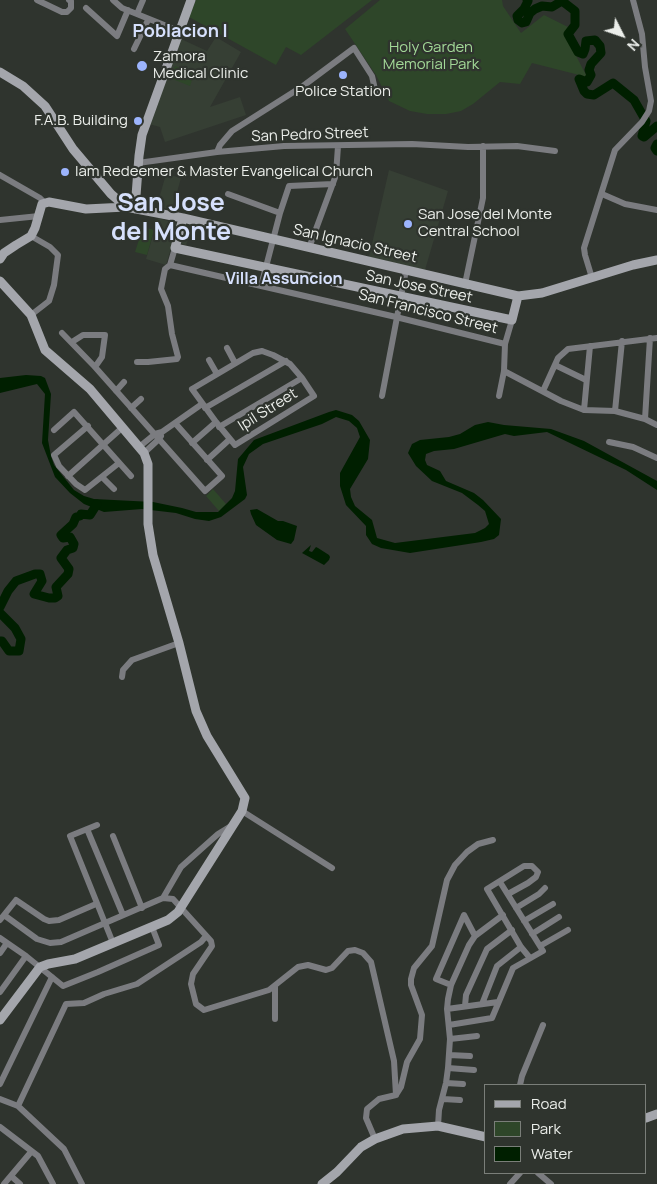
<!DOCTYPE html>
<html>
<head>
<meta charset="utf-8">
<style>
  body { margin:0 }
  #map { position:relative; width:657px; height:1184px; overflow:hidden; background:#2f342e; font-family:Manrope,sans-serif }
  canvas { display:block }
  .legend { position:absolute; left:484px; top:1084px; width:162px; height:90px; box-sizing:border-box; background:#2f342e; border:1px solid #7a7e79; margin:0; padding:6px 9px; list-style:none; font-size:15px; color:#ebeeea }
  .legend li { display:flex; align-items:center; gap:10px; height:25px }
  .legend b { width:25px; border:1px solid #7a7e79 }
  .north { position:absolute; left:597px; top:10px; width:50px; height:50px; -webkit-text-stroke:4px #2f342e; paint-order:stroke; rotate:131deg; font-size:14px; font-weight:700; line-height:20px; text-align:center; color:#ebeeea }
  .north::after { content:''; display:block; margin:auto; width:18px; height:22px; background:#ebeeea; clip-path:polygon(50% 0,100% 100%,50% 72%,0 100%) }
</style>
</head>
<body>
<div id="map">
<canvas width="657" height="1184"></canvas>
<ul class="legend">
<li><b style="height:6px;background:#a4a6ac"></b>Road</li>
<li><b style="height:14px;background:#2e4629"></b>Park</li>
<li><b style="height:14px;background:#001f00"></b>Water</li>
</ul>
<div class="north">N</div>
</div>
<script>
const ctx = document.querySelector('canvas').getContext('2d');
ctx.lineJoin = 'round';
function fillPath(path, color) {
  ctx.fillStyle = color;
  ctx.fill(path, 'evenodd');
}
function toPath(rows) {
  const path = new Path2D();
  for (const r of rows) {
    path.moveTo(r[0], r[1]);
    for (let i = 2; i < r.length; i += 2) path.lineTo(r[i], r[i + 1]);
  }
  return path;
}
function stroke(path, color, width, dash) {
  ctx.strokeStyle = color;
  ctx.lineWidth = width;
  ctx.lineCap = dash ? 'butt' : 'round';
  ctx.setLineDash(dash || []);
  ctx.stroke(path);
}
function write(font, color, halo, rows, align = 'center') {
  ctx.font = font + ' Manrope,sans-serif';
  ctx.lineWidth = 4.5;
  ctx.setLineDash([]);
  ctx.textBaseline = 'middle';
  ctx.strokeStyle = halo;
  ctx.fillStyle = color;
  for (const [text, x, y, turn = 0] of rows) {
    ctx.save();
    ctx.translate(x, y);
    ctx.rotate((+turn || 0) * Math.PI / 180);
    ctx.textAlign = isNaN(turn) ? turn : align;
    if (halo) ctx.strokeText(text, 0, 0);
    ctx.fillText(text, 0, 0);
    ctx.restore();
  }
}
const built = toPath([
  [216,37,241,52,210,107,240,97,246,115,165,142,160,127,149,124,181,39,207,51],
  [389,170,448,191,425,270,369,257],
  [166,174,181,178,172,210,157,206],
  [158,218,178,224,166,265,146,259],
  [192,222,199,224,195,238,189,237,186,245,179,243,183,229,190,231]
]);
const green = toPath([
  [196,0,372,0,301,55,286,47,276,65,189,17],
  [380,0,502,0,503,6,521,33,544,15,568,27,566,36,587,77,532,63,520,84,500,82,473,104,461,111,446,114,427,114,410,111,389,101,376,75,345,29],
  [175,66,194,74,190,86,170,78],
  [143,227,154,230,147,255,135,252],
  [213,489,226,504,219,511,206,496]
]);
const water = toPath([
  [26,375,41,376,45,378,51,394,48,440,51,456,54,465,74,490,84,496,94,499,153,502,182,508,196,512,218,512,232,498,235,491,238,459,254,440,329,412,336,410,352,415,359,421,370,440,368,459,350,489,351,497,355,506,372,520,377,538,395,543,475,533,485,528,489,524,485,511,478,505,462,493,432,481,416,466,408,453,412,444,420,440,449,437,460,434,475,425,488,422,504,425,551,429,584,441,657,481,657,490,626,470,547,432,514,436,505,434,454,449,434,451,426,454,425,460,427,465,440,471,446,481,474,493,483,500,501,519,499,535,494,539,481,542,410,553,381,548,372,544,366,535,366,526,346,505,340,486,340,473,360,437,357,428,349,421,336,417,322,424,263,444,249,454,243,467,247,495,245,499,221,517,209,521,195,519,176,513,142,509,104,512,84,504,70,493,55,477,42,443,45,394,37,384,0,393,0,378],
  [257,509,278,521,283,521,297,526,294,540,291,544,277,540,256,525,251,514,250,510],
  [311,545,309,551,312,552,316,547,318,548,329,555,330,557,329,560,324,565,302,553]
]);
const river = toPath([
  [527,0,528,1,524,9,517,16,518,20,522,23,526,22,530,13,535,9,542,6,552,7,562,1,575,11,575,25,568,34,578,52,583,54,585,49,586,41,595,40,600,46,601,53,591,64,589,70,591,75,587,82,579,79,584,91,587,94,594,95,613,83,634,100,646,121,642,136,644,137,657,126],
  [657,144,655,148,657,151],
  [0,607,8,591,16,581,35,574,40,574,42,581,34,594,49,598,55,598,58,596,56,587,68,574,69,569,61,558,67,550,73,548,74,544,70,537,63,538,61,535,73,524,76,517,80,516,81,514,90,515,97,504],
  [0,613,15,628,21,639,19,651,9,651,2,641,0,641]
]);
const street = toPath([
  [37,0,62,12,67,12,71,8,71,1,69,0],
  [113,0,122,8,179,31],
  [86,8,117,36,128,10],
  [137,14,143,0],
  [134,49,148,20],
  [217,152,220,145,232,131,303,86,354,48,372,76,376,94],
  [138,163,217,152,284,146,412,144,468,147,517,146,555,151],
  [0,175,40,198,44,202],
  [228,194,280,213],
  [602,194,625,204,657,210],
  [0,220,39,216],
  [309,248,336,175,338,146],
  [170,265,396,317,505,344],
  [170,265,175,248],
  [592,278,585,255,584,248,615,150,642,122,649,111,651,101,645,67,642,34,633,0],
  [465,284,483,198,483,146],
  [261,286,280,213,289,186,333,184],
  [31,315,49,301,54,285,58,255,50,247,31,236],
  [62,333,95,367,205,491,222,476,175,423],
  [72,342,83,335,105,335,102,357,95,367],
  [227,348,235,363],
  [262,351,273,355,290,364,302,378,314,396,235,445,216,422,192,389,253,353,262,351],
  [209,360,217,374],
  [137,362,148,362,177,359,178,357,172,334,168,306,161,289,165,269,170,265],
  [555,365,586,380],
  [504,371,561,401,584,410,615,411,645,419,657,425],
  [116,391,124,382],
  [543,391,558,358,568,349,657,338],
  [382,396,406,270],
  [499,396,504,371,505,344,512,320],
  [131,408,141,399],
  [205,408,286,361],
  [584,410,590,346],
  [615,411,622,341],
  [645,419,650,338],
  [88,426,54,455,59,466,76,484,85,490,119,463],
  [219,427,302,378],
  [54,430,74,412,131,476],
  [609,442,633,447,657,458],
  [192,443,216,422],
  [139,447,155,434,162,432,202,404],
  [144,453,159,439,161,436],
  [207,460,230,439],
  [68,476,123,427],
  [103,478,114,489],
  [122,677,123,670,132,660,179,643],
  [242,811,332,868],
  [97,825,70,836,113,943],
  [87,829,123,915],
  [113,836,142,908],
  [508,894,528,883,536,877,538,872,532,866,524,866,487,889,521,947,530,958],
  [163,898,181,867,218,834,231,826],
  [516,908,539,894,545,888],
  [4,915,37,939,50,943,61,942,163,898,173,899,211,941,212,946,193,974,191,984,196,1004,204,1010,269,990,298,967,308,965,326,970,332,968,348,951,355,950,363,953,371,962,394,1061,396,1095],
  [0,920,16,900,44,919,49,921,59,920,96,904],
  [524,921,553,904],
  [532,934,559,917],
  [0,938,26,956,63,986,98,972,159,945,152,927],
  [540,946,568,930],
  [0,953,7,943],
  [451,985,436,979,464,915,475,936],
  [275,986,275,1019],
  [0,992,26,956],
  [482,1004,497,966,521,947],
  [465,1006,466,995,487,949,512,930],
  [447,1009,498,1002],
  [449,1025,492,1018,513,968,543,951,500,882],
  [450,1039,477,1036],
  [449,1055,470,1056],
  [448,1068,474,1070],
  [446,1083,463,1084],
  [0,1084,52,977],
  [520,1085,522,1076,543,1025],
  [0,1099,18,1106,66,1004,84,1003,104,994,137,984,201,942,206,936],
  [443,1099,460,1100],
  [18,1106,64,1149,82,1184],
  [438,1126,439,1110,446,1083,448,1068,450,1039,447,1009,448,999,451,985,469,945,475,936,503,915],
  [0,1127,38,1156,53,1184],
  [375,1139,366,1118,367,1109,379,1099,396,1095,401,1087,407,1062,420,1039,422,1015,411,985,411,979,414,968,432,946,447,880,455,865,467,852,478,844,493,840],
  [538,1173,551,1184],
  [11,1176,20,1184],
  [4,1184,31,1152],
  [510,1184,520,1173]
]);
const secondary = toPath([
  [0,72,23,86,45,106,73,149,111,194,126,207],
  [135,209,139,156,142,135,191,0],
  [183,218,175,248,512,320,518,296],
  [0,259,4,253,16,245,31,236,35,228,42,204,49,202,86,209,126,207,183,218,518,296,542,293,633,265,657,260],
  [0,281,31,315,45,350,90,389,144,453,148,464,148,524,153,555,179,643,196,711,207,736,245,798,242,811,178,912,168,920,75,959,48,964,40,967,0,1020],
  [646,1118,657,1114],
  [322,1184,337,1172,361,1147,375,1139,403,1129,438,1126,486,1137]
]);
const markers = [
  [142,66,6,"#9cb4fd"],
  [343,75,5,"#9cb4fd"],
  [138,121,5,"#9cb4fd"],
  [65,172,5,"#9cb4fd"],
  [408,224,5,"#9cb4fd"]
];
const parkNames = [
  ["Holy Garden",431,48],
  ["Memorial Park",431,65]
];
const poiNames = [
  ["Zamora",153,57],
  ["Medical Clinic",153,74],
  ["Police Station",343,92,"center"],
  ["F.A.B. Building",128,121,"right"],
  ["Iam Redeemer & Master Evangelical Church",75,172],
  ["San Jose del Monte",418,215],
  ["Central School",418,232]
];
const streetNames = [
  ["San Pedro Street",310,135,-2],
  ["San Ignacio Street",355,244,13],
  ["San Jose Street",419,287,12],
  ["San Francisco Street",428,312,14],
  ["Ipil Street",268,410,-32]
];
const neighbourhoodNames = [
  ["Villa Assuncion",284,280]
];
const quarterNames = [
  ["Poblacion I",180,32]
];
const townNames = [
  ["San Jose",171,204],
  ["del Monte",171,233]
];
fillPath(built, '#363f34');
fillPath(green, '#2e4629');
fillPath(water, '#001f00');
stroke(river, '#001f00', 9);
stroke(street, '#7b7c80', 6);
stroke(secondary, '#a4a6ac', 9);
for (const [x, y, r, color] of markers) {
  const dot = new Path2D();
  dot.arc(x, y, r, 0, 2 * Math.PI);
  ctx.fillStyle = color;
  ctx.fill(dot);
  stroke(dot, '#2f342e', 2);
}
write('15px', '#a2d897', '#2f342e', parkNames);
write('15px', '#ebeeea', '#2f342e', poiNames, 'left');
write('15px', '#ebeeea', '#2f342e', streetNames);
write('bold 16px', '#d6e0fc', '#2f342e', neighbourhoodNames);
write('bold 18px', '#d6e0fc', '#2f342e', quarterNames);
write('bold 25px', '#d6e0fc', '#2f342e', townNames);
</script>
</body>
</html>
